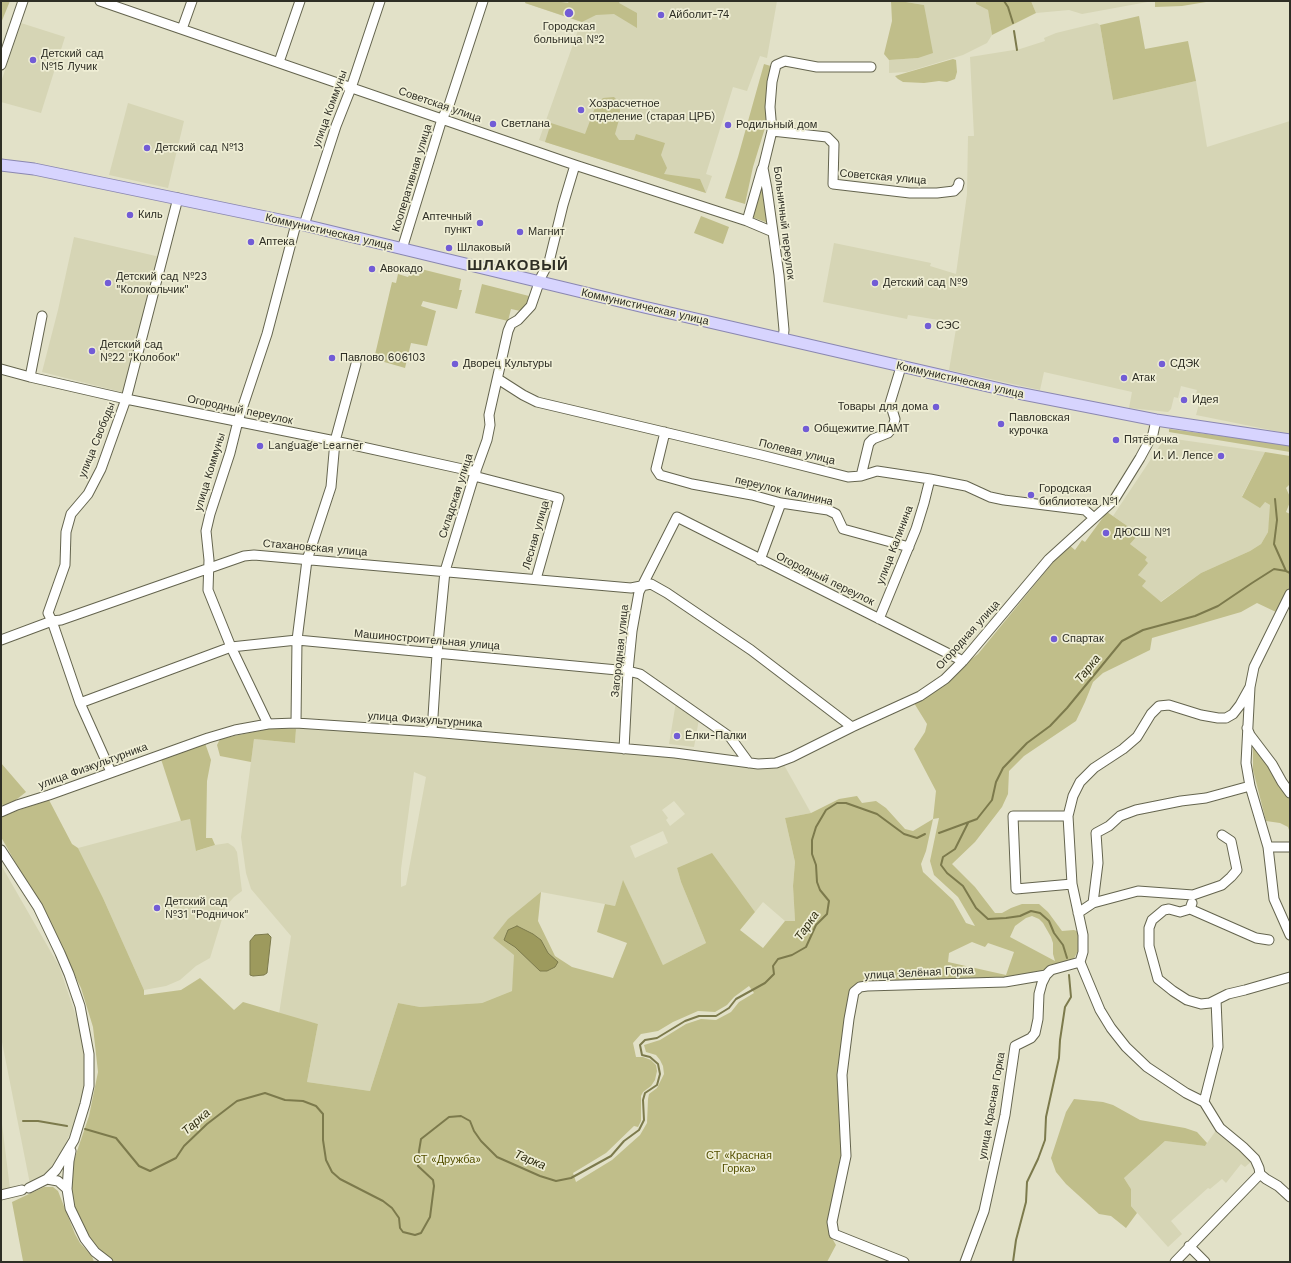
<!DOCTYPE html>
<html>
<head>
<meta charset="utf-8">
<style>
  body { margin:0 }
  #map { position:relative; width:1291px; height:1263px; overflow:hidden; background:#e2e1c8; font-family:"Work Sans",sans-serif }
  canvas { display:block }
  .frame { position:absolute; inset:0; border:2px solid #2e2e25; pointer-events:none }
</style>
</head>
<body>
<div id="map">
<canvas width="1291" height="1263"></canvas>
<div class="frame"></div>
</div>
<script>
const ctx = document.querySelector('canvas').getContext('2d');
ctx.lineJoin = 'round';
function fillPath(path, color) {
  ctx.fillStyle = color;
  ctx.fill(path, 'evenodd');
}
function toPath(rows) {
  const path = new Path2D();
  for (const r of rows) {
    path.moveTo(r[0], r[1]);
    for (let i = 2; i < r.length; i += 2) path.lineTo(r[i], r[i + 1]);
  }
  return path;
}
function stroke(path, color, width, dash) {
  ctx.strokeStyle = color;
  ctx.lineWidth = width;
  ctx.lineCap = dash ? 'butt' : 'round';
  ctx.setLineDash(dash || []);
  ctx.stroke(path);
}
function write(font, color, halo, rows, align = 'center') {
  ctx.font = font + ' "Work Sans",sans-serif';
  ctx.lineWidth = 3.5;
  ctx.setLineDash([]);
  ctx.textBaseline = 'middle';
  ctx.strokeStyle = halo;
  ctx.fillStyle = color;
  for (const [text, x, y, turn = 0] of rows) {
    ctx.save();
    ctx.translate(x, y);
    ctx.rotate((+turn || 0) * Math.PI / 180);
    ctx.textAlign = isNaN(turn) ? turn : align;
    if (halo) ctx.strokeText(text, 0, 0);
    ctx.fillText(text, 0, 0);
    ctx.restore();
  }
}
const built = toPath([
  [526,1,777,1,767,58,760,56,747,91,733,87,706,174,712,176,706,193,539,140,581,22,525,3],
  [900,1,976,1,976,4,988,10,992,35,987,43,963,55,907,72,889,73,889,60,918,58,924,5],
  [1031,1,1153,1,1082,14,1069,10,1036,13],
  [21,23,65,37,41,113,1,102,1,82],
  [1097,23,1100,25,1113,100,1196,81,1207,147,1290,121,1290,434,1196,415,1199,404,1194,402,1197,390,1181,386,1178,398,1174,397,1171,409,1168,412,1129,408,1132,392,1044,372,1040,390,949,370,957,323,908,315,907,319,823,302,834,243,931,263,930,266,956,274,967,194,968,136,974,136,970,57,1020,49,1045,41,1044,38,1056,33],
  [128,103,184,121,168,188,109,175],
  [74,237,160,257,125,393,42,372,58,310],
  [1168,438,1265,452,1242,496,1249,501,1265,502,1270,505,1270,515,1268,532,1261,544,1250,551,1201,573,1160,602,1142,586,1138,574,1144,560,1147,557,1130,544,1139,534,1113,516,1163,441],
  [676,702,699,719,694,747,669,744],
  [309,727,561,746,675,757,730,765,769,768,784,765,811,813,785,818,795,862,793,886,795,921,785,921,763,902,755,912,741,893,677,868,681,882,706,943,663,965,623,881,615,906,541,892,515,955,512,991,482,1003,420,1007,398,1003,370,1091,307,1082,318,1024,279,1014,291,936,251,889,246,873,241,837,254,739,295,743,296,729],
  [414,772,426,777,406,885,401,887,401,869],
  [674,801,685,814,670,826,666,820,668,818,662,810],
  [663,831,668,843,635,858,630,846],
  [190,818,197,851,215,845,228,843,234,847,237,852,242,891,234,897,226,906,210,958,196,966,180,980,166,986,144,990,103,898,78,848],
  [1,865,59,966,79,1025,86,1068,83,1100,78,1116,63,1149,48,1172,30,1184,1,1037],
  [1,1116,10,1189,1,1191],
  [1217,1129,1252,1161,1245,1167,1241,1164,1226,1183,1222,1179,1210,1189,1208,1188,1171,1221,1182,1234,1168,1247,1131,1206,1131,1189,1124,1178,1165,1141,1205,1146]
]);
const green = toPath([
  [1,1,10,1,1,23],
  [526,1,554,1,568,3,569,1,620,1,619,3,637,13,637,28,614,14,596,15,582,22,525,3],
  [891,1,900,1,924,5,933,53,918,58,889,60,884,54,892,21],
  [976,1,1031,1,1036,13,992,35,988,10,976,4],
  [1155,1,1212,1,1182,6,1155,7],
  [1139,16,1145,49,1188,41,1196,81,1113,100,1100,25],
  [953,59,956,60,957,72,955,79,947,82,939,81,924,83,903,82,898,79,895,76],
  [764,64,774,67,765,128,753,167,745,204,725,198,738,157],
  [614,97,620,103,620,116,615,134,619,140,634,140,636,134,665,143,661,155,667,168,664,174,700,179,706,193,545,142,551,123,585,134,596,105,603,98],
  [761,189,764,189,768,223,752,217],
  [701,216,729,227,723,244,694,233],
  [421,269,461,279,459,290,462,290,457,309,423,301,421,306,436,311,427,346,411,343,405,368,374,359,392,282,396,283,398,274,408,277,410,274,419,276],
  [482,284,529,296,525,312,511,309,508,321,475,313],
  [1169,429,1290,445,1290,452,1169,432],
  [1265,452,1290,456,1290,484,1286,488,1290,497,1290,502,1286,512,1290,514,1290,587,1276,612,1257,603,1241,612,1152,638,1150,650,1103,673,1093,682,1085,702,1076,721,1024,756,1009,771,1008,794,1002,807,975,842,952,864,975,887,995,913,1002,913,1011,908,1022,904,1039,904,1048,912,1062,931,1074,930,1079,932,1080,944,1078,951,1073,960,1044,973,1007,978,851,990,838,1065,843,1158,828,1220,829,1233,836,1245,827,1262,115,1262,109,1259,87,1237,73,1203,71,1187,73,1163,89,1116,98,1072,93,1027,81,988,44,913,1,837,1,816,49,800,72,844,78,848,103,898,144,990,144,995,181,990,200,978,234,1010,243,1002,318,1024,307,1082,370,1091,398,1003,420,1007,482,1003,512,991,514,955,493,938,508,919,541,892,538,921,555,956,572,967,613,978,627,943,597,932,605,904,615,906,623,880,663,965,706,943,681,882,677,868,712,853,755,912,740,930,763,948,785,921,795,921,793,886,795,862,785,818,811,813,839,799,857,796,862,803,876,801,886,808,905,829,913,831,933,819,936,791,914,749,925,732,927,724,914,703,978,654,1068,544,1075,550,1082,540,1085,542,1107,512,1139,534,1130,544,1147,557,1145,560,1148,563,1138,575,1146,581,1142,586,1161,602,1201,573,1250,551,1261,544,1268,532,1270,505,1265,502,1260,508,1242,497],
  [939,818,930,861,934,875,958,897,975,926,966,923,953,900,923,872,921,864,926,851,933,819],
  [1032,916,1039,919,1043,923,1051,937,1053,943,1053,954,1055,961,1010,937,1015,926,1026,918],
  [972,942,985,947,988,943,1014,952,1006,975,948,962,949,953],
  [749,986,754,993,739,1002,731,1012,716,1020,701,1019,686,1024,660,1040,644,1045,646,1052,656,1055,660,1060,663,1066,664,1074,657,1088,649,1094,648,1099,647,1123,640,1135,612,1160,576,1182,573,1173,606,1153,634,1126,638,1127,641,1121,641,1096,643,1092,651,1086,655,1080,657,1071,656,1065,651,1060,643,1057,636,1057,633,1043,641,1034,658,1031,673,1022,698,1011,715,1012,727,1005,734,997],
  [272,728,296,729,295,743,254,739,251,762,220,756,217,745,220,739],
  [1253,741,1290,797,1290,833,1288,827,1280,823,1266,821,1253,770],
  [205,743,211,760,207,781,206,838,212,838,215,845,196,851,190,819,181,821,161,759],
  [1,763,26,792,7,807,1,804],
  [1074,1099,1103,1102,1113,1105,1140,1120,1185,1128,1197,1132,1207,1143,1205,1146,1165,1141,1124,1178,1131,1189,1131,1206,1137,1213,1126,1228,1111,1216,1099,1214,1066,1184,1056,1172,1051,1158,1066,1112],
  [44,1187,53,1187,58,1191,75,1234,80,1243,92,1256,94,1262,22,1262,23,1261,12,1202]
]);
const water = toPath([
  [517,926,533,934,541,940,548,953,558,962,555,967,547,971,540,971,515,947,504,940,508,930,517,926],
  [268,934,271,937,267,973,264,975,253,976,250,975,250,941,255,935,268,934]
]);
const stream = toPath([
  [1004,1,1008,7,1013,23],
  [1014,31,1017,50],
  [1275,499,1277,520,1274,544,1286,571],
  [968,823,955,849,943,857,941,865,947,873,963,886,976,908,988,919,1006,918,1020,916,1031,911,1040,913,1049,921,1054,933,1063,945,1067,958],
  [939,833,977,819,992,800,996,782,1003,768,1027,743,1050,726,1067,708,1122,641,1143,630,1195,616,1218,606,1252,583,1274,569,1286,571,1290,573],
  [23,1121,38,1121,67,1126],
  [85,1129,116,1138,139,1166,150,1171,176,1158,184,1146,207,1124,237,1101,265,1093,285,1100,303,1101,316,1106,323,1114,323,1140,326,1160,332,1172,340,1179,383,1201,392,1208,399,1218,400,1228,403,1232,415,1235,421,1233,430,1217,434,1186,433,1180,418,1166,419,1151,421,1139,449,1117,461,1116,470,1121,474,1131,481,1141,497,1157,540,1176,556,1181,571,1178,611,1156,624,1141,639,1130,644,1120,643,1100,645,1093,657,1085,660,1074,658,1064,650,1057,642,1055,640,1045,645,1040,657,1038,685,1021,699,1016,716,1016,729,1008,736,999,765,983,774,974,773,966,778,959,792,955,806,947,816,925,827,914,829,901,820,890,817,882,816,865,812,854,812,840,816,827,826,810,837,803,846,803,877,814,904,834,917,838,925,834],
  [1013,1262,1016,1240,1026,1202,1027,1182,1038,1159,1045,1140,1046,1117,1059,1058,1060,1040,1065,1007,1071,997,1069,975]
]);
const minor = toPath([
  [100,1,575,165,747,221,773,232],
  [182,29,192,1],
  [279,62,300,1],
  [1,65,23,1],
  [772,131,827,137,834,144,833,184,910,193,937,193,954,191,958,187,959,183],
  [747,221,762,169],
  [304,225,336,126,351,88,380,1],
  [402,249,442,119,449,105,483,1],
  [783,339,784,330,779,275,767,189,763,168,772,131,770,107,772,82,776,65,785,61,817,67,871,67],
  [1,369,30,377,126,399,335,441,476,472],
  [30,377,42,316],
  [498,379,523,395,537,402,761,455,848,477,861,476,877,471,930,479,966,486,990,497,1004,500,1085,510,1094,518],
  [665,432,656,469,660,475,692,484,752,495,781,503,828,510,836,514,843,529,909,547],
  [474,476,559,498,536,579],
  [861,476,869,443,873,439,888,433,893,427,895,419,890,403,901,367],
  [760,560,781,503],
  [1290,594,1254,667,1250,687,1246,763,1250,786,1268,847,1274,899,1290,935],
  [879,619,916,529,924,503,930,479],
  [1,640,52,621,61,620,244,556,254,555,631,588,651,584,667,593,751,650,852,727],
  [80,703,231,647,297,640,628,671,640,674,730,737,749,763],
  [296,723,297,640,307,560,331,487,335,441,356,364],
  [268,724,231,647,208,590,209,560,206,531,210,514,230,453,238,421,267,334,296,224],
  [1247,728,1250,735,1272,764,1282,782,1290,793],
  [432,732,437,654,445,571,474,476,487,440,490,425,489,415,508,331,511,324,518,320,531,306,541,277,549,262,563,205,575,165],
  [624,749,628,671,632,631,639,592,677,517,963,661],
  [111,772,80,703,52,621,48,613,65,565,66,532,71,514,88,494,101,469,126,399,178,198],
  [1,812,17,805,49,795,208,738,235,730,268,724,296,723,432,732,675,753,758,764,776,763,792,757,852,727,920,696,945,679,963,661,1049,559,1114,500,1140,458,1153,434,1156,420],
  [1068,816,1013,816,1016,889,1072,884],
  [1268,847,1290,847],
  [1,850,38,907,60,953,69,974,80,1006,89,1054,89,1086,85,1104,74,1140,56,1170,47,1179,29,1188],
  [1093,903,1098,863,1096,833,1109,826,1120,816,1136,810,1181,801,1206,798,1250,786],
  [1192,903,1190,909,1256,938,1269,940],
  [1190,909,1180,912,1169,909,1164,910,1152,920,1149,928,1149,946,1158,979,1173,991,1187,1000,1201,1004,1210,1003,1228,994,1245,990,1290,977],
  [1078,913,1093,903,1138,891,1193,895,1222,885,1231,877,1237,870,1231,841,1222,835],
  [1080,962,1083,952,1083,935,1072,884,1068,816,1073,796,1080,782,1094,768,1123,749,1137,737,1151,714,1159,706,1169,705,1201,715,1218,718,1226,718,1233,714,1240,705,1250,687],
  [1080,962,1100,1010,1111,1028,1126,1047,1147,1067,1186,1093,1204,1102,1220,1128,1243,1147,1255,1159,1259,1168,1260,1174],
  [1204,1102,1218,1047,1216,1000],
  [1260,1174,1266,1179,1278,1186,1290,1197],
  [47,1179,58,1181,67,1189,70,1208,85,1239,95,1252,108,1262],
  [67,1189,69,1161,71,1151],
  [1,1195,22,1190],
  [1189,1246,1205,1262],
  [904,1262,834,1234,832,1222,846,1156,842,1075,849,1019,854,992,860,987,867,986,1005,982,1046,975],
  [965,1262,984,1211,1005,1115,1015,1046,1031,1038,1035,1033,1038,1019,1039,994,1042,983,1046,975,1051,970,1080,962],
  [1175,1262,1260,1174]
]);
const major = toPath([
  [1,165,34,169,304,225,644,307,1018,393,1156,420,1290,440]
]);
const markers = [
  [569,13,5,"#725cd6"],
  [661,15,4,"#725cd6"],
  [33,60,4,"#725cd6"],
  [581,110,4,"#725cd6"],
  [493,124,4,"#725cd6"],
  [728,125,4,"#725cd6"],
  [147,148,4,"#725cd6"],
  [130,215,4,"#725cd6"],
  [480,223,4,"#725cd6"],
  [520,232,4,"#725cd6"],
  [251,242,4,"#725cd6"],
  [449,248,4,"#725cd6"],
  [372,269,4,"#725cd6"],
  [108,283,4,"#725cd6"],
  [875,283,4,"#725cd6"],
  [928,326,4,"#725cd6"],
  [92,351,4,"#725cd6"],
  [332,358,4,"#725cd6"],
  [455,364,4,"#725cd6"],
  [1162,364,4,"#725cd6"],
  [1124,378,4,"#725cd6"],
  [1184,400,4,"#725cd6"],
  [936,407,4,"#725cd6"],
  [1001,424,4,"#725cd6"],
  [806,429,4,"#725cd6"],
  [1116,440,4,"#725cd6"],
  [260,446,4,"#725cd6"],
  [1221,456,4,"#725cd6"],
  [1031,495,4,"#725cd6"],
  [1106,533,4,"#725cd6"],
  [1054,639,4,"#725cd6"],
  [677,736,4,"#725cd6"],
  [157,908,4,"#725cd6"]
];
const poiNames = [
  ["Айболит-74",669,15],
  ["Городская",569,27,"center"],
  ["больница №2",569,40,"center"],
  ["Детский сад",41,54],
  ["№15 Лучик",41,67],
  ["Хозрасчетное",589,104],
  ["отделение (старая ЦРБ)",589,117],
  ["Светлана",501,124],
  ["Родильный дом",736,125],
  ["Детский сад №13",155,148],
  ["Киль",138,215],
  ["Аптечный",472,217,"right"],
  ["пункт",472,230,"right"],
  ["Магнит",528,232],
  ["Аптека",259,242],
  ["Шлаковый",457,248],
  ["Авокадо",380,269],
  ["Детский сад №23",116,277],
  ["\"Колокольчик\"",116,290],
  ["Детский сад №9",883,283],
  ["СЭС",936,326],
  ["Детский сад",100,345],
  ["№22 \"Колобок\"",100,358],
  ["Павлово 606103",340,358],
  ["Дворец Культуры",463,364],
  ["СДЭК",1170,364],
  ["Атак",1132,378],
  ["Идея",1192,400],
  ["Товары для дома",928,407,"right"],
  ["Павловская",1009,418],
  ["курочка",1009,431],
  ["Общежитие ПАМТ",814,429],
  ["Пятёрочка",1124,440],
  ["Language Learner",268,446],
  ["И. И. Лепсе",1213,456,"right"],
  ["Городская",1039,489],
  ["библиотека №1",1039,502],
  ["ДЮСШ №1",1114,533],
  ["Спартак",1062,639],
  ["Ёлки-Палки",685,736],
  ["Детский сад",165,902],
  ["№31 \"Родничок\"",165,915]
];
const streetNames = [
  ["Советская улица",440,105,19],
  ["улица Коммуны",330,109,-70],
  ["Советская улица",883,177,5],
  ["Кооперативная улица",412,178,-73],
  ["Больничный переулок",784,223,83],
  ["Коммунистическая улица",329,232,13],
  ["Коммунистическая улица",645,307,13],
  ["Коммунистическая улица",960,380,13],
  ["Огородный переулок",240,410,12],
  ["улица Свободы",97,440,-68],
  ["Полевая улица",797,452,14],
  ["улица Коммуны",210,472,-73],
  ["переулок Калинина",784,491,13],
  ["Складская улица",456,496,-72],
  ["Лесная улица",536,535,-74],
  ["улица Калинина",895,545,-69],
  ["Стахановская улица",315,548,5],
  ["Огородный переулок",825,579,26],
  ["Огородная улица",968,635,-48],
  ["Машиностроительная улица",427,640,5],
  ["Загородная улица",620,651,-84],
  ["улица Физкультурника",425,720,4],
  ["улица Физкультурника",93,766,-20],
  ["улица Зелёная Горка",919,973,-3],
  ["улица Красная Горка",992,1106,-80]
];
const parkNames = [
  ["СТ «Красная",739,1156],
  ["Горка»",739,1169],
  ["СТ «Дружба»",447,1160]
];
const waterNames = [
  ["Тарка",1088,669,-51],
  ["Тарка",807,926,-55],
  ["Тарка",196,1122,-41],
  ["Тарка",530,1160,23]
];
const districtNames = [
  ["ШЛАКОВЫЙ",518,266]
];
fillPath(built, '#d6d5b5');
fillPath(green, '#c0be8a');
fillPath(water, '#9d9a5d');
stroke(water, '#7c7a4c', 1);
stroke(stream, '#7c7a4c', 2);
stroke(minor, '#64644e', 11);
stroke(major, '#8a87b1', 13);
stroke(minor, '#fff', 9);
stroke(major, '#d7d4fe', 11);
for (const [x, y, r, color] of markers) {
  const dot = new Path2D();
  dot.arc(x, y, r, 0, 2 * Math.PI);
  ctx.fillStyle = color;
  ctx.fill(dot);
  stroke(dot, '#efeed5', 1.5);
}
write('11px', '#2e2e25', '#efeed5', poiNames, 'left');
write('11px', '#2e2e25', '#efeed5', streetNames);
write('11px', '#545000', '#efeed5', parkNames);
write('italic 12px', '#302e11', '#efeed5', waterNames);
ctx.letterSpacing = '1px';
write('bold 15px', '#2e2e25', '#efeed5', districtNames);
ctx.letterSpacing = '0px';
</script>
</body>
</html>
